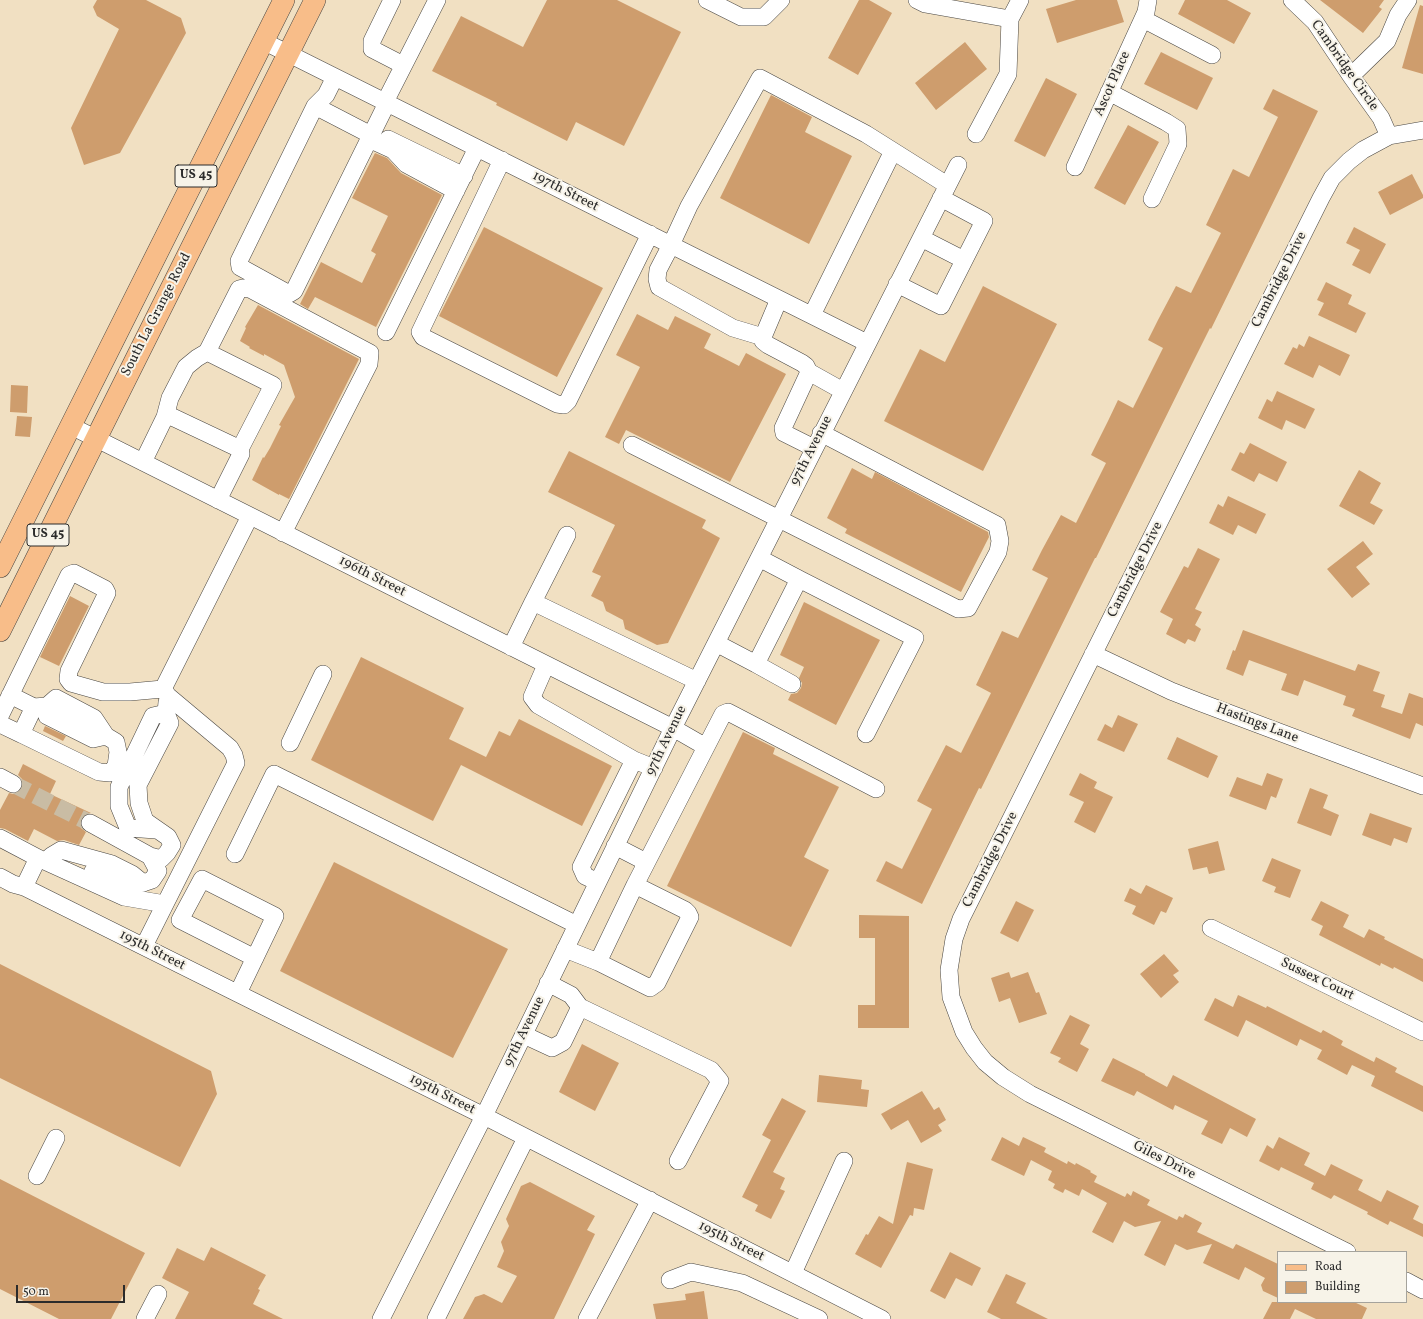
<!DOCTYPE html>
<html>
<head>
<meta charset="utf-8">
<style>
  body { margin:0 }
  #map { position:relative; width:1423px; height:1319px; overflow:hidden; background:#f1e0c2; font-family:Vollkorn,serif }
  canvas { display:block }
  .legend { position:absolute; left:1277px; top:1251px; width:130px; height:52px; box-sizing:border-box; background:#f7f3e8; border:1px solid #a5a39c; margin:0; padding:5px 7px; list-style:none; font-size:12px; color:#2b2b2b }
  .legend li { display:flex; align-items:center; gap:8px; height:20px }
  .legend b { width:20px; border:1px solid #a5a39c }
  .scale { position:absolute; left:16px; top:1285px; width:109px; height:18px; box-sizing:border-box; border:2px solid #2b2b2b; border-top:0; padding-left:5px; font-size:12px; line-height:14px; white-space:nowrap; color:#2b2b2b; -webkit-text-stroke:3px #f7f3e8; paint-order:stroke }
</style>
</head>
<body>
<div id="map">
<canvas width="1423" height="1319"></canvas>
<ul class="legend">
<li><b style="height:5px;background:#f8bd89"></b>Road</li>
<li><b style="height:11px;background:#ce9d6d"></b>Building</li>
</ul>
<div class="scale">50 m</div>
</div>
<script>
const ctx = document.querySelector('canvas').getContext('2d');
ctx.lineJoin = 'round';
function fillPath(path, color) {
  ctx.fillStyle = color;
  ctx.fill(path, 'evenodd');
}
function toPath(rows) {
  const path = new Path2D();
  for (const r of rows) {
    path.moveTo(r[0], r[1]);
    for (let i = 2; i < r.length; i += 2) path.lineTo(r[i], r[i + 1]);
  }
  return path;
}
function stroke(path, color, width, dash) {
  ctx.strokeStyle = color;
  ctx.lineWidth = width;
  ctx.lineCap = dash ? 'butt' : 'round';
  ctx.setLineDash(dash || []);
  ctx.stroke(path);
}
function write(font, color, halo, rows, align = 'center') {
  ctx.font = font + ' Vollkorn,serif';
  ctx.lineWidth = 4;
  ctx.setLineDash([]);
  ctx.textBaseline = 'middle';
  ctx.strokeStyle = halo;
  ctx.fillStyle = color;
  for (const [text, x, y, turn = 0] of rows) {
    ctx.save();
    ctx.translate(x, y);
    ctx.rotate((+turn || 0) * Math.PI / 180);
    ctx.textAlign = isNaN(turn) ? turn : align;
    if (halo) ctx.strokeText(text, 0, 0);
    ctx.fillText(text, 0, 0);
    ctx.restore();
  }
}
const building = toPath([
  [97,0,146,0,181,18,186,33,120,153,84,165,71,128,119,29,97,16,93,7],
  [547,0,617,0,681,32,624,146,576,122,567,141,496,105,497,103,432,71,461,16,523,47],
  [859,0,869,0,892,13,858,75,828,58],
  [1076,0,1117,0,1124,22,1057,43,1046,9],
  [1185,0,1227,0,1251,13,1234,44,1178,14],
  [1320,0,1384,0,1379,7,1382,9,1363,33],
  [1420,5,1423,6,1423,74,1402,68],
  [965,42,987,69,936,110,915,83],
  [1161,52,1213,78,1197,110,1144,84],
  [1046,78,1077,94,1045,157,1014,141],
  [1273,89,1318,111,1211,329,1210,328,1192,364,1096,558,1095,558,1077,594,981,789,979,788,922,904,876,881,886,861,902,869,932,809,917,801,946,745,961,753,991,693,976,685,1002,631,1018,638,1048,578,1032,570,1042,550,1061,515,1076,523,1106,463,1091,455,1108,421,1118,400,1133,408,1163,348,1148,340,1158,320,1176,286,1191,293,1221,233,1206,225,1233,169,1249,177,1278,117,1263,109],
  [771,95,812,117,805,132,852,156,809,244,720,198],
  [1128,125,1159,142,1125,205,1094,188],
  [375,153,387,158,401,173,442,195,376,327,315,297,308,309,300,304,321,262,362,283,376,254,371,251,388,216,352,198],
  [1412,174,1423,195,1423,198,1390,215,1378,192],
  [484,227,603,288,557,377,439,316],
  [1354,227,1386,244,1370,274,1352,265,1360,250,1346,243],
  [1326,282,1352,295,1348,304,1366,313,1356,333,1318,315,1324,303,1317,300],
  [983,286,1057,324,983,471,884,421,920,349,945,362],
  [258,305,359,359,289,499,279,494,279,495,252,480,263,457,264,458,270,448,281,426,279,425,295,397,284,365,264,354,264,356,249,348,250,347,240,341,246,328,245,327],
  [637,314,668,330,675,316,711,334,704,348,739,366,746,353,786,374,730,482,626,430,619,444,605,437,640,367,616,355],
  [1309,336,1350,355,1340,376,1319,365,1313,378,1284,364,1293,347,1297,349,1299,344,1304,347],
  [11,385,28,386,27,413,10,412],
  [1277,391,1315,409,1305,429,1286,420,1282,430,1258,418,1267,399,1272,402],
  [17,416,32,417,30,437,15,436],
  [1250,443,1287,462,1277,482,1259,473,1254,482,1231,470,1240,452,1244,454],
  [569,451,706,520,702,528,720,538,668,643,657,645,625,629,623,620,606,611,603,602,591,596,601,576,592,572,615,525,548,492],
  [852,468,872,479,875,472,988,532,989,537,961,592,845,533,847,529,827,518],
  [1359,470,1381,483,1370,503,1383,510,1374,525,1339,506],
  [1228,496,1266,514,1256,534,1238,525,1233,535,1209,523,1218,504,1223,507],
  [1363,541,1373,554,1356,567,1370,584,1352,598,1327,569],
  [1198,548,1220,559,1195,609,1202,612,1195,625,1201,629,1195,642,1188,639,1185,644,1166,634,1173,619,1160,612,1184,566,1188,568],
  [70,596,89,606,59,666,40,657],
  [804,602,880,640,836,725,788,700,791,694,797,693,801,688,802,683,799,678,804,667,780,655],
  [1243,630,1355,671,1358,664,1380,672,1373,691,1385,695,1381,707,1402,714,1409,693,1423,698,1423,726,1416,723,1410,739,1352,716,1355,709,1343,705,1346,696,1304,680,1298,696,1281,690,1287,674,1249,660,1243,676,1226,669,1233,650,1235,651],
  [361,657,464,708,449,739,486,757,499,731,510,736,519,719,612,766,582,826,461,765,433,821,311,760],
  [1118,715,1138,724,1124,752,1097,740,1105,724,1112,728],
  [45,726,66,736,63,741,43,731],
  [743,732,775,748,773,754,839,787,804,857,829,870,791,947,667,886],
  [1177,737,1218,756,1208,778,1167,759],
  [23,764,56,781,50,794,91,813,85,814,81,819,80,824,81,828,86,832,79,845,64,840,57,841,34,829,28,841,5,829,0,828,0,810,9,793,13,794,18,793,22,788,23,784,22,779,18,775],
  [1080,773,1097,782,1094,788,1113,797,1095,833,1074,822,1084,802,1069,795],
  [1267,773,1283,779,1276,798,1271,796,1266,810,1229,796,1237,777,1262,786],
  [1310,788,1328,795,1323,808,1339,815,1331,836,1297,823],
  [1370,813,1412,828,1407,843,1394,838,1391,846,1362,835],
  [1218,841,1225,870,1209,874,1207,867,1193,870,1188,849],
  [1272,858,1301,870,1290,898,1274,892,1276,887,1262,881],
  [334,862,508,949,453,1058,280,971],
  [1146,885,1173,898,1166,913,1161,911,1154,925,1132,914,1136,906,1124,901,1130,888,1141,894],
  [1016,901,1034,910,1018,942,1000,933],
  [1321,901,1349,915,1343,927,1364,938,1369,929,1385,937,1384,939,1423,959,1423,982,1394,967,1393,969,1381,963,1380,966,1319,935,1323,926,1311,920],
  [859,915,909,916,909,1028,858,1028,858,1005,875,1005,875,938,859,938],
  [1164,954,1179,971,1173,975,1179,982,1161,998,1140,974],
  [0,964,211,1071,217,1094,180,1167,0,1078],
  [1009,972,1011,978,1028,972,1036,993,1039,992,1047,1014,1019,1023,1010,998,999,1002,991,978],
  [1238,995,1266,1008,1267,1006,1321,1033,1323,1030,1343,1041,1341,1045,1374,1062,1376,1057,1397,1068,1395,1072,1423,1086,1423,1112,1371,1086,1375,1076,1352,1065,1347,1075,1317,1059,1322,1050,1300,1039,1297,1046,1246,1020,1238,1037,1204,1020,1215,998,1233,1007],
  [1070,1015,1090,1025,1080,1044,1089,1049,1077,1072,1058,1062,1061,1058,1050,1053],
  [582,1044,619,1063,595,1111,559,1092],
  [1113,1058,1145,1074,1145,1075,1167,1087,1173,1075,1256,1119,1247,1137,1230,1128,1222,1144,1201,1134,1208,1121,1175,1105,1173,1110,1137,1091,1134,1096,1101,1081],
  [819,1075,862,1080,861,1089,869,1090,867,1107,817,1102],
  [922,1091,934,1110,939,1107,946,1120,938,1125,942,1131,921,1143,908,1120,891,1130,881,1114],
  [782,1098,806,1111,773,1172,785,1178,780,1189,785,1191,771,1219,755,1211,758,1205,742,1197,771,1140,762,1135],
  [1002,1137,1019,1146,1023,1137,1046,1148,1044,1152,1067,1164,1068,1161,1075,1165,1076,1163,1091,1171,1090,1172,1097,1176,1094,1182,1125,1197,1127,1193,1131,1196,1133,1191,1150,1200,1147,1205,1177,1220,1179,1216,1183,1218,1185,1214,1202,1223,1197,1232,1233,1249,1236,1244,1278,1264,1278,1298,1263,1291,1261,1285,1265,1278,1245,1267,1239,1280,1203,1263,1212,1244,1187,1250,1175,1244,1165,1266,1144,1255,1161,1221,1135,1227,1124,1221,1113,1243,1092,1232,1107,1203,1082,1189,1079,1196,1065,1189,1063,1193,1053,1188,1055,1184,1048,1180,1052,1171,1031,1160,1024,1176,991,1160],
  [1279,1137,1310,1153,1304,1165,1325,1176,1331,1164,1363,1180,1358,1190,1381,1202,1387,1190,1419,1206,1413,1219,1423,1224,1423,1237,1390,1221,1388,1225,1367,1214,1368,1212,1334,1195,1331,1199,1311,1189,1314,1183,1281,1167,1279,1171,1259,1161,1267,1145,1273,1149],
  [907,1162,933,1169,924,1210,914,1208,913,1216,910,1215,881,1268,855,1254,866,1234,868,1235,879,1216,893,1224],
  [0,1179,145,1253,111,1319,59,1319,0,1289],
  [530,1182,595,1216,587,1230,595,1234,554,1319,463,1319,475,1297,484,1294,502,1303,517,1276,497,1267,504,1251,501,1242,509,1226,506,1219,521,1186],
  [211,1247,266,1275,258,1289,260,1290,253,1304,283,1319,175,1319,189,1292,162,1278,177,1248,204,1261],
  [950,1252,981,1268,972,1286,956,1278,945,1299,930,1291],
  [1006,1274,1026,1283,1016,1303,1048,1319,1001,1319,987,1312],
  [704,1291,708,1319,656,1319,653,1304,686,1300,685,1294],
  [1272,1302,1354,1302,1367,1308,1362,1319,1316,1319,1295,1309,1290,1319,1263,1319]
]);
const minorTunnel = toPath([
  [13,784,90,823]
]);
const minor = toPath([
  [392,0,372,41,372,49,403,65],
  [707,0,741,17,764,17,781,0],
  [917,0,925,4,1010,19,1020,0],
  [1292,0,1315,22,1351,76,1381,118,1389,136],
  [1143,19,1212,55],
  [263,41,867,343],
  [1351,76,1387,41,1398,15,1408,0],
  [335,77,326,95,315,106,239,261,240,267,289,294,294,291,387,103],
  [1109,92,1166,122,1177,129,1178,144,1152,199],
  [385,102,437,0],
  [315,106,371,135],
  [976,134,1008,74,1010,19],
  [369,139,393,150,406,164,456,191],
  [388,139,464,176],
  [502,160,420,332,423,337,557,404,564,405,568,401,650,234],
  [1075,167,1146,12,1148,0],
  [921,238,964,260],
  [897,284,941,306,984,221,941,198],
  [779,299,763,337,763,341,768,345,802,363,806,366,809,372,783,428,784,433,814,448],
  [812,315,893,151,947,185],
  [386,332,477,148],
  [763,337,733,328,659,287,657,279,658,270,671,245,689,206,760,78,866,134,893,151],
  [207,352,273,385,240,449],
  [809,372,843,391],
  [166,414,240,449,241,454,218,500],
  [71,426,673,728,706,747,723,714,728,712,876,789],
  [632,445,958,609,968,608,998,552,1000,541,997,525,821,433],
  [143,462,165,417,170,398,186,367,197,358,207,352,239,289,243,288,250,289,370,353,369,364,283,533],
  [799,579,915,638,866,734],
  [533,602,567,535],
  [716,643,756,664,799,579,759,558],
  [511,647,533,602,697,681],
  [1093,654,1171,691,1199,702,1423,786],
  [756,664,792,684],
  [546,665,532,697,538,705,634,760,654,768],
  [10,695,34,707,47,706,47,716,93,739,106,736,116,742,118,752,116,766,110,773,99,772,21,734],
  [56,698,94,718,106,736,47,706,56,698],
  [0,716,69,575,74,573,105,589,107,593,69,671,68,679,71,683,103,692,130,692,163,689],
  [0,724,21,734,34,707],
  [290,743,323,674],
  [0,777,13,784],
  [90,823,150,856,161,859,167,853,172,845,168,837,145,821,139,803,138,785,170,723,166,713],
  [156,830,128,828,119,806,119,787,153,716,166,713,167,702],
  [0,838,38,858,124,897,165,904],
  [615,846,646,862],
  [235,854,274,774,577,925],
  [51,856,61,850,112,864,132,874,143,883],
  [93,871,127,885,143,883,152,880,158,871,150,856],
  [0,877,13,884,24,887,484,1116,882,1319],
  [598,882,585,876,581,867,634,760],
  [24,887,38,858],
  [1211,928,1423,1032],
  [144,946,236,763,234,755,230,748,168,696,163,689,250,516],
  [565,949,598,962,650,988,657,983,690,917,688,913,685,910,635,885,706,747],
  [598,962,635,885],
  [238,993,275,916,202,879,180,920,255,958],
  [580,1007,711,1070,720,1081,678,1161],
  [524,1035,552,1048,563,1042,580,1007,571,995,548,983],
  [37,1176,56,1138],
  [1347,1252,1030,1094,1003,1077,985,1062,974,1048,964,1032,951,997,949,970,954,939,961,919,1321,198,1332,178,1349,161,1363,150,1389,136,1423,130],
  [793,1273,844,1161],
  [670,1280,691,1272,742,1283,819,1319],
  [1406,1281,1423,1290],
  [145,1319,158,1294],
  [381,1319,484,1116,673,728,958,165],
  [436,1319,526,1138],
  [587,1319,650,1200]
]);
const major = toPath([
  [0,567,284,0],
  [0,631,315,0]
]);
const shields = [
  [196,176,42],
  [48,535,42]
];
const shieldNames = [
  ["US 45",196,176],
  ["US 45",48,535]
];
const streetNames = [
  ["Cambridge Circle",1344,66,55],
  ["Ascot Place",1113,84,-66],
  ["197th Street",565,192,27],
  ["Cambridge Drive",1280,280,-63],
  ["South La Grange Road",157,315,-63],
  ["97th Avenue",812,451,-63],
  ["Cambridge Drive",1136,570,-63],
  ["196th Street",372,577,27],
  ["Hastings Lane",1257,724,21],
  ["97th Avenue",667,741,-64],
  ["Cambridge Drive",991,860,-63],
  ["195th Street",152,951,27],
  ["Sussex Court",1317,980,26],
  ["97th Avenue",525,1032,-64],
  ["195th Street",442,1095,27],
  ["Giles Drive",1164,1161,27],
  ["195th Street",731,1242,27]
];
fillPath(building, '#ce9d6d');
stroke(minorTunnel, '#c9bca4', 17, [17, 8]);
stroke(minor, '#494642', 18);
stroke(major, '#494642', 22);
stroke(minor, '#fff', 17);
stroke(major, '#f8bd89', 21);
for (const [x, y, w] of shields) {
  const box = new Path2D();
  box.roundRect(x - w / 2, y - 11, w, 22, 3);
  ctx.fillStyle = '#f7f3e8';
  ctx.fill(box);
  stroke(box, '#2b2b2b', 1);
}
write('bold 13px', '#2b2b2b', null, shieldNames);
write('14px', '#2b2b2b', '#f7f3e8', streetNames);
</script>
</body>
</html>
